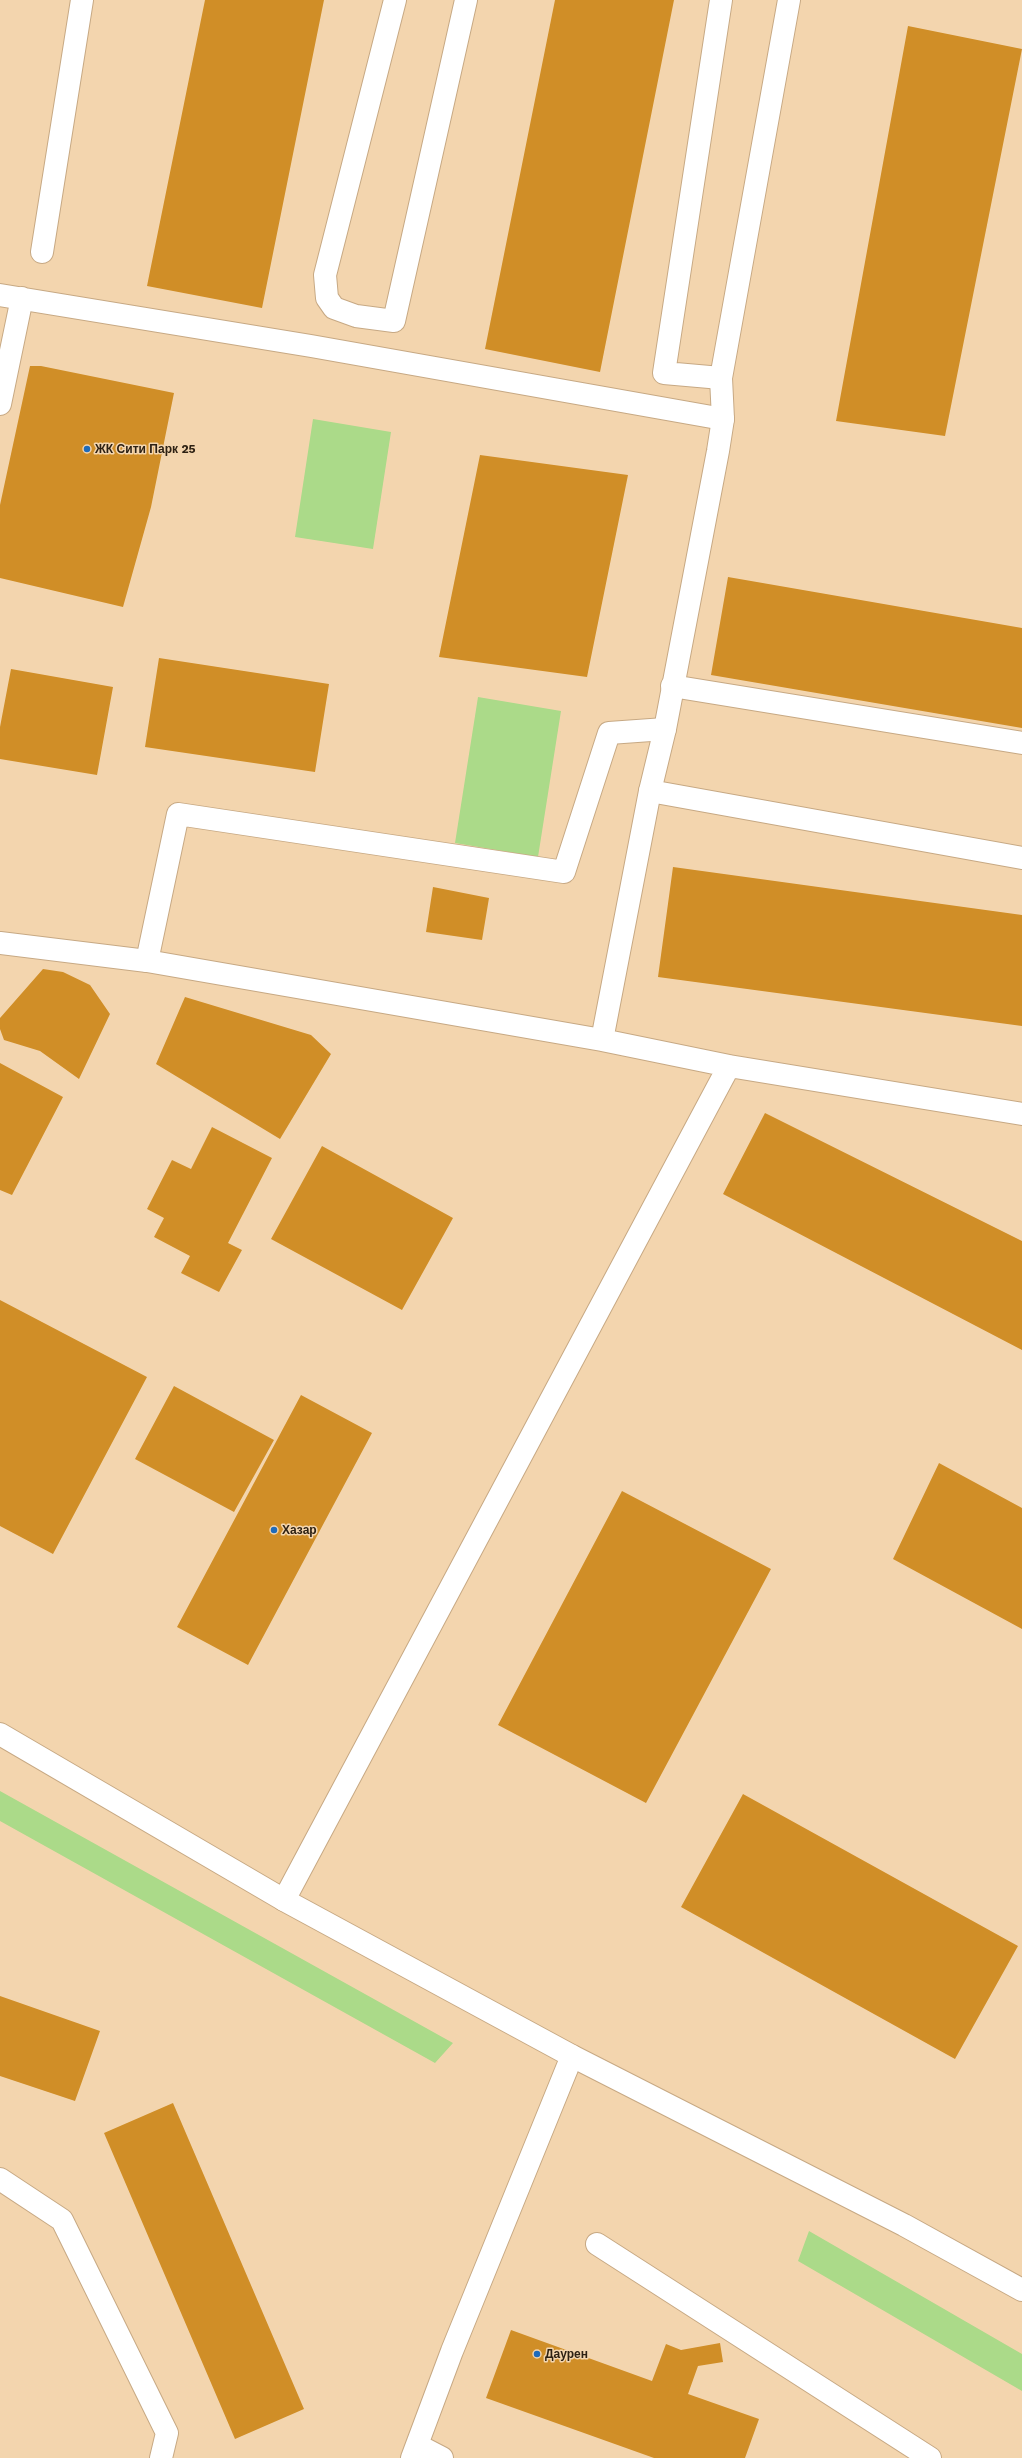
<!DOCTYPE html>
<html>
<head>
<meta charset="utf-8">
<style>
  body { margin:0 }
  canvas { display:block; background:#f3d5ae }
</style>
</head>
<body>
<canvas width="1022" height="2458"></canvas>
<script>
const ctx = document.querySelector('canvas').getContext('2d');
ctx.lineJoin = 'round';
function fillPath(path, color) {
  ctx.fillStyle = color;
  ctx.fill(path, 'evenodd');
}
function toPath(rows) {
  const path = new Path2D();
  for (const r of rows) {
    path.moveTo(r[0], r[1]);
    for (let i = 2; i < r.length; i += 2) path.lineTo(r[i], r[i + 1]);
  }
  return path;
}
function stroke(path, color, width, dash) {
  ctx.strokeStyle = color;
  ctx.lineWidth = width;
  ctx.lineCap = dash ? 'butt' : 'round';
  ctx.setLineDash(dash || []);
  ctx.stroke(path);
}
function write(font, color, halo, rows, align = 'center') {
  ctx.font = font + ' "Work Sans",sans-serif';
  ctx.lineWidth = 3;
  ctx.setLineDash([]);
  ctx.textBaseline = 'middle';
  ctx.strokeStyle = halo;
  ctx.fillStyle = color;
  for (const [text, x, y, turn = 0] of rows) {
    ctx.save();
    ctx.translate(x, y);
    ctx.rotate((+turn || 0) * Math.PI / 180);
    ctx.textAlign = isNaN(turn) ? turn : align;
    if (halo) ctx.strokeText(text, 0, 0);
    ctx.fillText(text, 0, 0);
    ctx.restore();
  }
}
const green = toPath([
  [313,419,391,432,373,549,295,537],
  [478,697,561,711,538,857,455,843],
  [0,1791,453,2043,435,2063,0,1821],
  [809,2231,1022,2354,1022,2391,798,2261]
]);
const building = toPath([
  [205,0,324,0,262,308,147,286],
  [555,0,674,0,600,372,485,349],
  [908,26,1022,49,945,436,836,421],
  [30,366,41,366,174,393,151,507,123,607,0,578,0,505],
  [480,455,628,475,587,677,439,657],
  [728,577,1022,628,1022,728,711,675],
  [159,658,329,684,315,772,145,747],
  [11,669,113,687,97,775,0,759,0,727],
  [673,867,1022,915,1022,1026,658,977],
  [433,887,489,898,482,940,426,932],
  [43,969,63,972,90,985,110,1014,79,1079,40,1051,4,1040,0,1029,0,1018],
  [185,997,311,1035,331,1054,280,1139,156,1064],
  [0,1063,63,1097,12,1195,0,1190],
  [765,1113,1022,1241,1022,1350,723,1194],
  [212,1127,272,1158,228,1243,242,1250,219,1292,181,1273,190,1256,154,1237,164,1218,147,1209,172,1160,191,1169],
  [322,1146,453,1218,402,1310,271,1239],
  [0,1300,147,1377,53,1554,0,1526],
  [174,1386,274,1440,234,1512,135,1459],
  [301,1395,372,1433,248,1665,177,1627],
  [939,1463,1022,1508,1022,1629,893,1559],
  [622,1491,771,1569,646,1803,498,1725],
  [743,1794,1018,1946,955,2059,681,1907],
  [0,1996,100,2031,75,2101,0,2076],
  [173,2103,304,2409,235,2439,104,2133],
  [511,2330,652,2381,666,2344,681,2350,720,2343,723,2362,698,2366,688,2394,759,2419,745,2458,654,2458,486,2398]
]);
const service = toPath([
  [395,0,325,275,327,298,334,308,356,316,394,321,466,0],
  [721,0,664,373,721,378],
  [42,252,82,0],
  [0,295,311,346,723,419],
  [0,404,22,298],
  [672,686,1022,743],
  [650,791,1022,858],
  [147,961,178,814,564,872,609,733,665,729],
  [0,2179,62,2220,167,2433,161,2458],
  [597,2244,930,2458],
  [417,2445,442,2458],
  [412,2458,452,2351,572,2056]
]);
const minor = toPath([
  [0,943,147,961,602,1040,729,1066,1022,1114],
  [602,1040,650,791,665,729,718,451,723,419,721,378,789,0],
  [284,1900,729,1066]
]);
const secondary = toPath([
  [0,1734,284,1900,572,2056,904,2225,1022,2290]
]);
const markers = [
  [87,449,4,"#1e6bba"],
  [274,1530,4,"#1e6bba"],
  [537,2354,4,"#1e6bba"]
];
const poiNames = [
  ["ЖК Сити Парк 25",95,449],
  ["Хазар",282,1530],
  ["Даурен",545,2354]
];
fillPath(green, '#abda89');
fillPath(building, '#d08e27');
stroke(service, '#c7a984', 24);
stroke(minor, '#c7a984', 24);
stroke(secondary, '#c7a984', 24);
stroke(service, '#fff', 22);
stroke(minor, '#fff', 22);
stroke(secondary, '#fff', 22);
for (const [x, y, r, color] of markers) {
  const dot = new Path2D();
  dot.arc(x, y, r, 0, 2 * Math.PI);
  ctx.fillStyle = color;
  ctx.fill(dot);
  stroke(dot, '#f3d5ae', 1.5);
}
write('bold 12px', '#2d2113', '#f3d5ae', poiNames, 'left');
</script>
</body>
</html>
